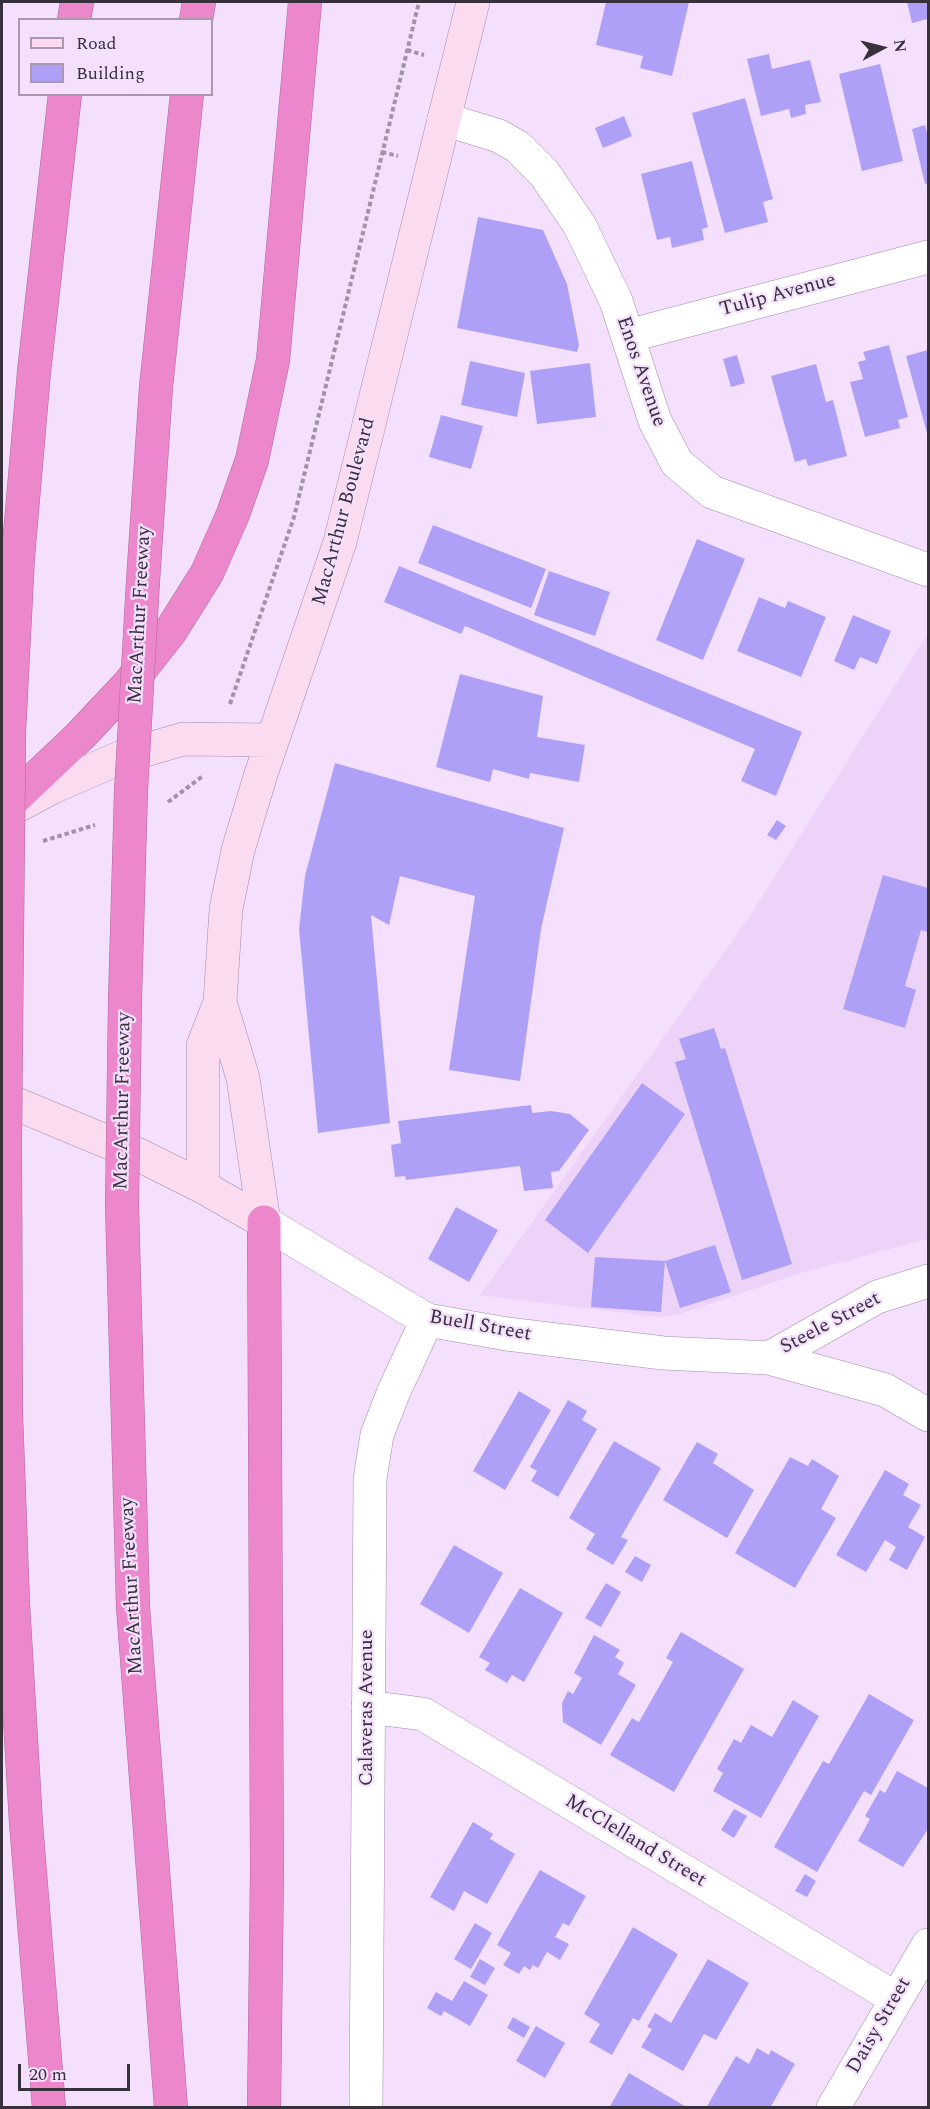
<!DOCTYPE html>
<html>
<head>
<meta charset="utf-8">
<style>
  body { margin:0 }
  #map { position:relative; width:930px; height:2109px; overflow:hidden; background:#f4dffd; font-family:Spectral,serif }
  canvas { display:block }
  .frame { position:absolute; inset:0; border:3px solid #38303b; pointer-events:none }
  .legend { position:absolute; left:18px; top:18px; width:195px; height:78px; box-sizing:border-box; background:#f4dffd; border:2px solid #a999af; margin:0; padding:8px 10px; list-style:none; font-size:18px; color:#38303b }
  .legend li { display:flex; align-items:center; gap:12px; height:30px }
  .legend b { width:30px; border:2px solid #a999af }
  .north { position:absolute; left:852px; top:18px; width:60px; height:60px; -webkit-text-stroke:4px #f4dffd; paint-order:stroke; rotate:83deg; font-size:16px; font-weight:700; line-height:24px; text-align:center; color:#38303b }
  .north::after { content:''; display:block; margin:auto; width:21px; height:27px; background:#38303b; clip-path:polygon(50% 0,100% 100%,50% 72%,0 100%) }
  .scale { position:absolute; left:18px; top:2064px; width:112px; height:27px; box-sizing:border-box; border:3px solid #38303b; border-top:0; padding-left:8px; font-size:18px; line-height:21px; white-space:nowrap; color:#38303b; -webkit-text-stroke:4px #f4dffd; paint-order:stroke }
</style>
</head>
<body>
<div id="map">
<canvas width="930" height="2109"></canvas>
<div class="frame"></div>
<ul class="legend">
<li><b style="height:8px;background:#fadbf0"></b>Road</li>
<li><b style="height:16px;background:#afa0f7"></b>Building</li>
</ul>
<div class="north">N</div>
<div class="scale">20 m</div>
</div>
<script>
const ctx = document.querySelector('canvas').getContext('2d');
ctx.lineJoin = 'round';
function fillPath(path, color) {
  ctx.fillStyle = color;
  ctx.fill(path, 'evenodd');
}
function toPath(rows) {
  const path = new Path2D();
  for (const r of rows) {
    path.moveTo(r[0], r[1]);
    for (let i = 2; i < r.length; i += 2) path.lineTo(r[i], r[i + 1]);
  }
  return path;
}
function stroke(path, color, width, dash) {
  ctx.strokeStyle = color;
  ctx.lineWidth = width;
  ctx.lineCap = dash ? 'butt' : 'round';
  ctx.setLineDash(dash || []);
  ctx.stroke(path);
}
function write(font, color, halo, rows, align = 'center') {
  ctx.font = font + ' Spectral,serif';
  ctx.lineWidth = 4.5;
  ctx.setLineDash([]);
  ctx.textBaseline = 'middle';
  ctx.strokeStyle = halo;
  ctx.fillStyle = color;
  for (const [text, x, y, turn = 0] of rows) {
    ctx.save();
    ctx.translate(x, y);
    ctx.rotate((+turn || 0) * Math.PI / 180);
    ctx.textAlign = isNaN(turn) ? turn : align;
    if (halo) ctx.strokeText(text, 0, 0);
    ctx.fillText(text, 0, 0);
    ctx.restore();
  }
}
const built = toPath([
  [928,633,928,1239,804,1272,677,1315,658,1317,480,1295,748,919]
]);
const building = toPath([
  [606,2,689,2,672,76,640,68,643,56,596,45],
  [907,2,928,2,928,19,912,23],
  [769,54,772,69,810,60,821,102,805,105,806,114,791,118,789,109,761,116,747,59],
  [880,64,903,161,862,171,839,74],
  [745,98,773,199,763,202,768,222,725,233,692,113],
  [624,116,632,136,603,148,595,128],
  [925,125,928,136,928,183,925,184,912,129],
  [692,161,708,227,702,229,704,240,672,248,670,237,657,240,641,174],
  [478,217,543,230,567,284,579,345,577,352,457,328],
  [889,345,908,417,898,420,900,428,865,437,850,382,863,379,858,362,866,360,863,352],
  [928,350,928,437,906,356],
  [737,355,745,383,731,387,723,359],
  [470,361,525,373,517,417,461,405],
  [590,363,596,417,537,424,530,371],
  [816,364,826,402,833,400,847,456,808,466,806,459,795,462,771,376],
  [441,415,483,426,471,469,429,457],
  [433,525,546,569,531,608,418,563],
  [697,539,745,559,703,660,656,640],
  [399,566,802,732,776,796,741,781,755,749,465,626,461,634,384,602],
  [549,571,610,592,595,636,534,615],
  [759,597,785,608,788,601,826,617,801,677,737,651],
  [853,615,891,631,877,664,860,657,854,670,834,661],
  [460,674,543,696,537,737,585,745,579,782,530,773,529,779,493,769,490,782,436,767],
  [335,763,564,828,541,929,520,1081,449,1070,475,896,400,876,389,925,371,915,390,1123,318,1133,299,929,305,876],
  [777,820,786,826,776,840,767,835],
  [883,875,928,888,928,932,921,930,905,986,916,990,905,1028,843,1009],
  [714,1028,721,1049,725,1048,792,1264,742,1280,675,1062,686,1059,679,1039],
  [642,1083,685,1114,588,1253,545,1220],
  [531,1105,532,1113,551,1111,570,1114,589,1130,559,1171,551,1172,553,1188,524,1191,520,1166,406,1180,405,1176,395,1177,391,1145,401,1143,398,1121],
  [456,1207,498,1230,469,1282,428,1259],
  [715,1245,731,1292,680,1308,665,1261],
  [595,1257,665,1261,661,1312,591,1307],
  [519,1391,551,1410,505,1490,473,1471],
  [568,1400,587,1411,582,1420,597,1429,558,1497,531,1481,537,1471,530,1467],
  [614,1441,661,1468,621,1537,628,1540,613,1565,586,1549,595,1534,569,1518],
  [697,1442,718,1454,713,1463,754,1490,727,1538,663,1500],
  [790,1457,808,1466,812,1459,839,1476,821,1509,836,1518,795,1588,735,1553],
  [885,1470,909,1484,903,1495,921,1505,908,1527,925,1537,907,1570,889,1560,896,1547,885,1540,866,1572,836,1555],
  [454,1545,503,1573,469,1633,420,1604],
  [635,1556,651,1565,642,1582,625,1572],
  [606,1583,621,1592,601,1627,585,1618],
  [520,1588,563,1613,524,1682,512,1675,507,1683,485,1670,490,1663,479,1657],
  [681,1632,744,1669,674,1792,610,1755,632,1718,639,1722,673,1662,666,1658],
  [594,1635,620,1650,615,1657,624,1663,618,1674,636,1685,601,1745,563,1722,562,1703,568,1691,573,1694,582,1678,574,1673],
  [869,1694,914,1720,871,1795,864,1791,817,1872,774,1847,823,1761,829,1764],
  [793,1700,819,1716,761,1818,713,1791,723,1773,717,1769,734,1739,741,1743,751,1725,772,1737],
  [897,1771,928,1788,928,1829,903,1867,858,1841,870,1819,865,1816,880,1790,885,1793],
  [734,1809,747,1816,734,1838,721,1830],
  [473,1822,493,1834,490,1839,515,1854,487,1904,464,1891,454,1911,430,1897],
  [540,1870,586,1896,569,1926,563,1923,555,1937,569,1944,560,1960,547,1952,538,1968,533,1965,530,1970,524,1966,519,1974,503,1965,511,1953,497,1945],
  [805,1874,816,1881,807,1897,795,1891],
  [475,1923,492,1933,471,1969,454,1959],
  [633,1927,678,1954,639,2021,633,2018,612,2055,589,2042,600,2024,584,2014],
  [480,1959,495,1968,485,1985,470,1977],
  [708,1959,749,1983,716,2040,704,2034,683,2071,641,2047,652,2029,647,2027,655,2013,671,2023],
  [464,1981,488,1995,470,2026,444,2011,441,2016,427,2008,436,1992,452,2001],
  [513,2017,530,2027,524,2038,507,2028],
  [536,2026,565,2043,545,2078,516,2061],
  [757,2048,769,2055,771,2050,795,2064,770,2108,706,2108,736,2056,749,2064],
  [629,2073,688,2108,609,2108]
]);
const path = toPath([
  [407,50,424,55],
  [382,152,398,156],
  [230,704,294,517,419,2],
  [168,802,203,776],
  [43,841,95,825]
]);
const minor = toPath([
  [444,119,499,136,518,147,544,173,580,226,616,301,655,421,677,463,712,492,928,570],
  [628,336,928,257],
  [427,1320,507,1334,663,1353,769,1358,885,1390,928,1415],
  [769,1358,877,1297,928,1281],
  [368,1707,423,1714,895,1998],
  [833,2108,928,1945]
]);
const tertiary = toPath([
  [264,1222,427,1320,394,1391,377,1435,370,1479,366,2108]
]);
const secondary = toPath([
  [8,811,53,787,122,757,183,739,272,740],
  [220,1002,243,1078,264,1222],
  [2,1098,139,1155,203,1187,264,1222],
  [203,1187,203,1046,220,1002,226,909,238,850,261,774,340,542,473,2]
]);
const motorway = toPath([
  [74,20,77,2],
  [196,20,199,2],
  [143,581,156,387,187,94],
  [9,733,18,557,34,372,65,94],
  [2,810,81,735,128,685,170,632,207,573,233,514,252,460,273,360,305,2],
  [5,1142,6,1413,13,1603,26,1823,49,2108],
  [122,1205,133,1607,171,2108],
  [264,1222,267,1871,264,2108]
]);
const motorwayBridge = toPath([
  [5,1142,9,733],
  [122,1205,125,1000,131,791,143,581]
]);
const streetNames = [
  ["Tulip Avenue",778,296,-15],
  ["Enos Avenue",640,372,71],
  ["MacArthur Boulevard",345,512,-75],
  ["MacArthur Freeway",141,615,-87],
  ["MacArthur Freeway",124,1101,-89],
  ["Steele Street",831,1324,-28],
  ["Buell Street",480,1327,10],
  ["MacArthur Freeway",133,1586,-93],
  ["Calaveras Avenue",368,1708,-90],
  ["McClelland Street",635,1842,31],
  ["Daisy Street",880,2026,-60]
];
fillPath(built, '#ecd3f7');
fillPath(building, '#afa0f7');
stroke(minor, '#a08da8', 34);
stroke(tertiary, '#a08da8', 34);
stroke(secondary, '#a08da8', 34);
stroke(motorway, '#ae6999', 34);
stroke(path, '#a192a7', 4, [4.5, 3]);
stroke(minor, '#fff', 33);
stroke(tertiary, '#fff', 33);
stroke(secondary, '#fadbf0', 33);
stroke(motorway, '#ed87cc', 33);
stroke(motorwayBridge, '#ae6999', 34, []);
stroke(motorwayBridge, '#ed87cc', 33);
write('20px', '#38303b', '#f4dffd', streetNames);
</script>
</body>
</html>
